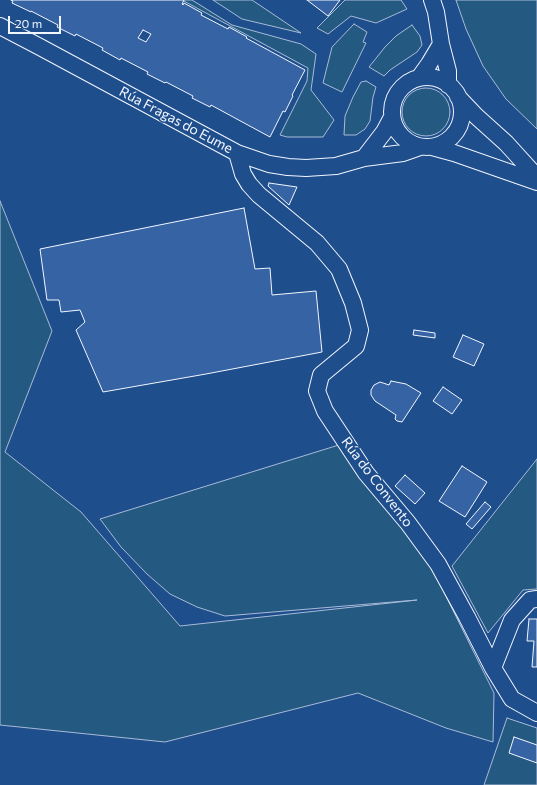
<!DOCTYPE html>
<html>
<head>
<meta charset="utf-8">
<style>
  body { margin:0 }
  #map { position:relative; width:537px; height:785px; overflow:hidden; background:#1f4e8c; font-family:Commissioner,sans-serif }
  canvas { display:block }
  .scale { position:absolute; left:8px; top:16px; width:53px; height:18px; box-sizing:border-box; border:2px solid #f2f6ff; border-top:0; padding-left:5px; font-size:12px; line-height:14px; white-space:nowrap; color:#f2f6ff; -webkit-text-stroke:3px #1f4e8c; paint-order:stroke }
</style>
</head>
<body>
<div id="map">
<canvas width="537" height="785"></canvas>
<div class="scale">20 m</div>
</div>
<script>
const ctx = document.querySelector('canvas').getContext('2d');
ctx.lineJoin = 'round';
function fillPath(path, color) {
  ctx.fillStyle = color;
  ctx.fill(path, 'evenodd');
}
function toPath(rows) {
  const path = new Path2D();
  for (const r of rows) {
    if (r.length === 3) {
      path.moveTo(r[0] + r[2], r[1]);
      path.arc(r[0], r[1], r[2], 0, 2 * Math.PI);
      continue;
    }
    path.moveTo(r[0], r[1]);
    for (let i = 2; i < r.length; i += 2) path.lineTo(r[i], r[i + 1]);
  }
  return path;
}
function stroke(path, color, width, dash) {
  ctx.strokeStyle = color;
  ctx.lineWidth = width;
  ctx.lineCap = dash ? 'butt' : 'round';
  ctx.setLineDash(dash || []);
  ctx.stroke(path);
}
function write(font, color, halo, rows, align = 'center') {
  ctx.font = font + ' Commissioner,sans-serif';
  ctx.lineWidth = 3;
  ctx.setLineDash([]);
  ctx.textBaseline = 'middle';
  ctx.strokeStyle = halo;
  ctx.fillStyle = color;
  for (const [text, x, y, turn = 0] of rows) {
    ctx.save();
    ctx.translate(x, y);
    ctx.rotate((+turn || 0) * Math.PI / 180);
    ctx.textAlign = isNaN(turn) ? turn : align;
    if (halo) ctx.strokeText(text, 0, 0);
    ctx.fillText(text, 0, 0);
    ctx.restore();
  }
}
const green = toPath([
  [182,0,192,0,232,25,301,44,316,54,311,90,334,120,323,137,287,137,280,135,307,81,308,68,182,0],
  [213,0,252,0,301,33,242,19,213,0],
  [345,0,401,0,407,9,376,23,351,16,328,34,317,28,345,0],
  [456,0,537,0,537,129,506,99,483,66,466,29,456,0],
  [354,24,367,32,363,42,366,43,342,92,323,83,332,47,354,24],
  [412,25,420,36,422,45,417,52,390,70,384,76,369,67,385,47,396,36,412,25],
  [366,81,376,87,373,97,370,121,365,129,356,135,344,135,345,116,353,97,361,82,366,81],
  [426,112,24],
  [0,201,52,331,5,452,81,512,180,626,417,600,225,616,197,607,170,594,147,574,121,547,100,519,342,444,429,562,494,693,493,742,446,728,358,693,165,742,0,725,0,201],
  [537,459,537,589,523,590,488,633,452,566,537,459],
  [507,718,537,728,537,785,484,785,507,718]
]);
const building = toPath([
  [11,0,184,0,182,4,183,5,184,3,202,13,201,15,228,29,229,27,247,37,246,38,305,70,292,95,293,96,285,112,283,111,270,137,211,105,210,107,192,98,193,96,166,82,165,83,147,74,148,72,121,58,120,60,102,50,103,48,76,34,75,36,57,27,58,25,31,11,31,12,12,3,13,1,11,0],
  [143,30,151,34,146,42,138,38,143,30],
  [307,0,340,0,328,16,307,0],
  [269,183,297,187,289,205,268,186,269,183],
  [244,208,255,269,270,268,272,295,316,291,322,352,206,374,103,392,76,330,85,322,80,310,61,312,59,300,47,300,40,249,244,208],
  [414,330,435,333,435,338,413,335,414,330],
  [463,335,484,344,474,366,453,357,463,335],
  [391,381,406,384,421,393,402,422,397,421,395,419,396,415,375,401,371,395,371,390,374,385,380,382,389,385,391,381],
  [443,387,462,400,452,414,433,401,443,387],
  [462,466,487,482,465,517,439,501,462,466],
  [405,475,425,493,415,504,395,486,405,475],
  [485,502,491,507,472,529,466,524,485,502],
  [529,619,537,619,537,667,532,667,534,641,527,641,529,619],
  [514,737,537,745,537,763,509,753,514,737]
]);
const minor = toPath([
  [432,0,436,12,441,44,448,71,448,85],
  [0,26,40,47,237,153,269,164,288,167,306,168,336,166,364,158,403,153,420,147],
  [427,112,35],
  [419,78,429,64,441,44],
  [458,97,476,116,506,143,537,177],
  [432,147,454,153,537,182],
  [237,153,243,174,249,184,259,195,317,243,339,269,353,303,360,330,356,346,321,375,317,391,325,411,366,473,408,523,438,564,467,617,493,668,512,699,537,713],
  [364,158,384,132,392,117],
  [493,668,512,620,530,600,537,599]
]);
const streetNames = [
  ["Rúa Fragas do Eume",176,120,28],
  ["Rúa do Convento",377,482,53]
];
fillPath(green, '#245a82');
stroke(green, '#a8bbd7', 1);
fillPath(building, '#3563a3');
stroke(building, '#f2f6ff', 1);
stroke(minor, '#f2f6ff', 18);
stroke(minor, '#1f4e8c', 16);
write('14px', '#f2f6ff', '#1f4e8c', streetNames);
</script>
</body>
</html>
